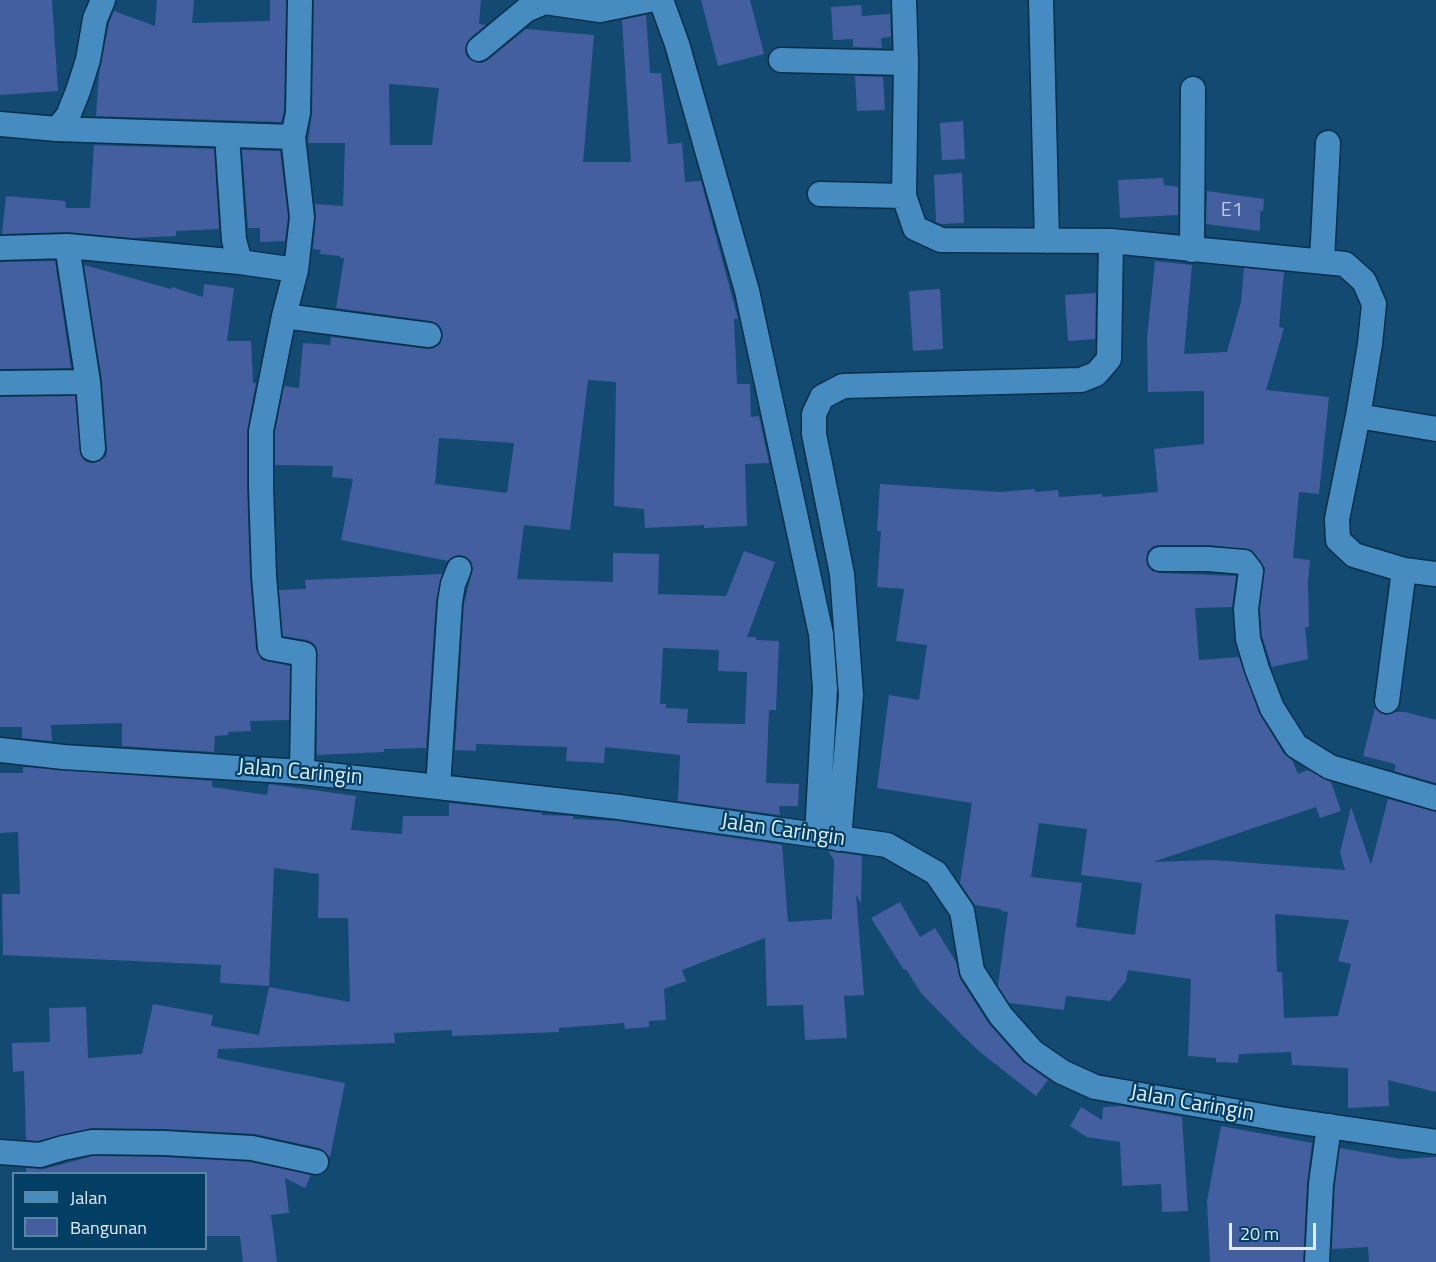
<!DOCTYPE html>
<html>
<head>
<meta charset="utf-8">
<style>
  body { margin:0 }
  #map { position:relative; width:1436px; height:1262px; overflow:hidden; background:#134a71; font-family:"Titillium Web",sans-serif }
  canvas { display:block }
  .legend { position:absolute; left:12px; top:1172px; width:195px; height:78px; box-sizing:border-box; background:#033f65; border:2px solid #5b85a0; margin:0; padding:8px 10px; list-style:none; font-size:18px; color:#e0edf9 }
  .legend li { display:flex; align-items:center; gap:12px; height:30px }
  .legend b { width:30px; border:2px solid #5b85a0 }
  .scale { position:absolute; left:1229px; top:1223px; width:87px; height:27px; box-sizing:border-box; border:3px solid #e0edf9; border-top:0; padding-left:8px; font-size:18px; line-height:21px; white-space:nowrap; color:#e0edf9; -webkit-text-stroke:4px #033f65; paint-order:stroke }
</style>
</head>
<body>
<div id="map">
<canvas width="1436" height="1262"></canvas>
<ul class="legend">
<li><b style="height:8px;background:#478cc1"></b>Jalan</li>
<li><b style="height:16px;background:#435f9f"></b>Bangunan</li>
</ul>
<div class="scale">20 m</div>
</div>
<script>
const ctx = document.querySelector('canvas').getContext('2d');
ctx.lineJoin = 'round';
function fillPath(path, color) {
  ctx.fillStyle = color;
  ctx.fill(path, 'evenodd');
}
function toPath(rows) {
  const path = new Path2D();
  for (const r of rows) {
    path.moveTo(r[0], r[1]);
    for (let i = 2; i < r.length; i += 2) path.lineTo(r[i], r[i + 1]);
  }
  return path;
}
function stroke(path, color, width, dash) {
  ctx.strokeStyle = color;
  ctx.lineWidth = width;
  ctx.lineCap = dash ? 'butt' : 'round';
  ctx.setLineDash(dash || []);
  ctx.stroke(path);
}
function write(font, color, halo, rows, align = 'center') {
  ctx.font = font + ' "Titillium Web",sans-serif';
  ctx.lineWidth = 4.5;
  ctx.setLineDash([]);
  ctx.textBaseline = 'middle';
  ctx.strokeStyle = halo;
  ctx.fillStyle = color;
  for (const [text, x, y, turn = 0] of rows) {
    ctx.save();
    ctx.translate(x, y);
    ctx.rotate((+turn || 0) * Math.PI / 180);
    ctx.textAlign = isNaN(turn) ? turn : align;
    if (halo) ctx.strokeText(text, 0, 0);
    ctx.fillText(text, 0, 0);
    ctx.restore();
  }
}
const building = toPath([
  [0,0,52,0,58,91,0,95],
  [157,0,194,0,192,23,270,21,270,0,286,0,284,111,281,122,96,116,99,74,109,23,114,11,155,26],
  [314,0,481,0,479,24,486,25,470,38,466,45,465,52,468,58,475,62,482,63,488,60,526,29,594,35,583,162,631,162,622,20,646,15,650,73,661,73,668,144,682,143,685,182,701,181,738,319,734,319,737,384,750,384,751,417,759,416,769,463,745,464,747,526,704,528,704,525,645,528,644,509,614,506,616,382,588,380,570,530,524,525,517,579,613,582,613,553,659,554,658,594,726,596,744,551,775,562,747,637,756,637,756,640,779,641,776,710,769,710,766,783,799,784,798,806,779,806,780,815,678,801,680,755,605,747,604,763,566,761,567,747,476,744,476,751,455,750,464,604,473,568,471,561,465,556,458,555,448,561,341,540,353,479,332,477,333,466,275,465,275,432,284,386,299,388,303,343,330,345,331,337,428,349,434,348,440,344,443,336,442,330,438,324,431,321,336,308,344,258,340,258,340,256,320,254,321,250,313,249,316,218,315,204,343,206,345,143,308,143,312,113],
  [389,84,439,88,432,145,390,145],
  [439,438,514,443,507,493,435,484],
  [663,648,719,650,718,671,747,672,745,724,687,723,688,709,666,708,666,704,660,704],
  [701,0,750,0,764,54,718,66],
  [861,5,862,16,890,14,891,37,881,38,882,48,853,47,853,39,833,40,831,7],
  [855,76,883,77,885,110,857,111],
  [963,121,965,159,942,160,940,123],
  [94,145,214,149,219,229,176,231,176,236,133,238,68,232,2,234,6,196,65,201,66,208,90,208],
  [242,150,280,151,288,217,285,241,260,242,260,228,248,228],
  [962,173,964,223,941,224,936,222,934,175],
  [1163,178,1164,185,1178,187,1178,215,1120,218,1118,180],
  [1207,191,1264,199,1263,211,1260,211,1260,231,1206,224],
  [55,261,71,368,0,369,0,262],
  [1155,261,1192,265,1184,354,1227,352,1241,302,1244,268,1284,272,1279,327,1284,328,1266,390,1329,397,1319,494,1299,492,1293,558,1310,560,1308,581,1309,627,1305,627,1308,659,1272,667,1262,636,1260,609,1265,568,1251,550,1209,545,1160,545,1153,546,1148,551,1146,560,1148,567,1152,571,1159,573,1236,576,1232,607,1195,608,1199,660,1239,657,1259,713,1284,754,1292,760,1298,774,1308,770,1331,782,1341,811,1320,818,1316,807,1153,862,1213,860,1345,870,1340,853,1351,807,1371,865,1388,799,1436,812,1436,1092,1388,1080,1389,1106,1348,1108,1348,1068,1292,1065,1291,1052,1239,1054,1238,1063,1216,1062,1216,1058,1188,1056,1191,979,1128,970,1126,981,1110,1001,1066,996,1064,1010,1009,1003,998,986,1008,912,1001,911,1001,909,975,905,960,883,972,803,877,788,889,695,919,700,927,645,896,641,904,589,877,587,881,531,877,531,880,484,1000,492,1035,489,1035,492,1058,490,1059,497,1102,494,1103,497,1158,492,1154,449,1204,444,1204,391,1148,392,1147,339],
  [1039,823,1087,829,1081,875,1142,883,1135,935,1076,927,1082,883,1031,877],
  [1275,914,1349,920,1338,961,1351,964,1338,1016,1284,1018,1282,972,1277,972],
  [84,265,171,289,172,287,203,297,204,284,234,288,227,341,251,341,253,383,256,383,247,431,247,487,250,577,256,649,262,660,290,666,289,720,250,721,251,731,228,732,228,735,215,736,214,752,122,746,122,723,51,725,52,741,22,738,22,727,0,727,0,397,75,396,81,456,86,462,93,463,100,461,106,456,107,448,102,380],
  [940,289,943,349,913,351,909,291],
  [1096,293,1095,339,1068,341,1065,295],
  [442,574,436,601,426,748,384,749,384,752,317,755,317,648,313,643,307,640,283,636,279,590,306,589,305,580],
  [1375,708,1385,715,1396,712,1405,712,1436,720,1436,783,1394,771,1396,765,1392,763,1363,756],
  [23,767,212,781,212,787,267,795,269,784,356,796,351,830,402,834,403,816,449,816,449,803,542,813,542,815,573,816,573,819,617,821,782,845,788,922,832,919,834,860,828,851,862,856,861,903,856,895,864,995,844,996,847,1038,805,1040,803,1005,767,1006,765,938,682,970,686,981,664,989,666,1020,649,1021,649,1027,625,1029,624,1023,559,1028,559,1032,452,1036,452,1030,394,1033,395,1043,218,1049,217,1058,345,1083,330,1157,319,1148,255,1134,165,1129,92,1128,38,1141,26,1140,24,1071,13,1072,12,1043,50,1042,49,1008,86,1007,88,1058,142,1054,153,1004,213,1015,211,1026,259,1035,269,987,350,1002,348,918,318,918,319,874,274,868,269,986,220,983,221,965,3,955,2,894,20,894,18,832,0,833,0,773,23,773],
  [900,902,920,937,935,928,956,962,960,979,989,1024,1023,1062,1048,1080,1036,1096,980,1052,962,1035,921,993,906,969,904,970,871,918],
  [1121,1106,1182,1117,1188,1211,1162,1212,1161,1184,1122,1186,1120,1142,1087,1137,1070,1126,1081,1107,1102,1120,1103,1107],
  [1221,1126,1312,1143,1307,1183,1303,1262,1210,1262,1207,1201],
  [1340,1148,1401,1159,1436,1157,1436,1262,1369,1262,1368,1247,1332,1249,1335,1185],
  [93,1156,164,1157,250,1162,311,1175,305,1188,285,1178,289,1213,271,1215,277,1262,243,1262,240,1236,206,1236,206,1173,26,1173,26,1168,44,1169]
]);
const minor = toPath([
  [300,0,298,113,293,137,302,217,296,270,284,316,261,431,261,487,264,576,270,648,304,654,302,772],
  [661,0,677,44,747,291,821,634,825,689,817,835],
  [904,0,906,63],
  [1041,0,1047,241],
  [479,49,526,10,545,2,600,10,649,0],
  [781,60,906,63,904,196,915,228,941,240,1111,241],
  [0,124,57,129,293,137],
  [57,129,68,116,78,91,88,60,95,19,103,0],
  [227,135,234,240,240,262],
  [820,194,904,196],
  [67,246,88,382,93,449],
  [0,248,67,246,240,262,296,270],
  [1192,250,1193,89],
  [1322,261,1328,143],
  [284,316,429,335],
  [0,383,88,382],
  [1358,416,1337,519,1338,540,1354,555,1404,570,1436,574],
  [1160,559,1208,559,1244,562,1251,571,1246,609,1248,639,1257,669,1272,708,1296,746,1330,767,1436,798],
  [1387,701,1404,570],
  [0,750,63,757,302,772,619,807,887,845,936,873,962,911,972,971,1001,1016,1033,1052,1062,1072,1095,1087,1280,1119,1436,1142],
  [438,787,450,602,453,584,459,569],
  [839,839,851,695,842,574,814,434,814,414,822,397,843,386,1081,380,1096,374,1109,359,1111,241,1345,264,1364,281,1374,304,1370,344,1358,416,1436,429],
  [0,1152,40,1155,63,1148,92,1142,164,1143,252,1148,316,1162],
  [1317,1262,1321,1184,1329,1126]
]);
const numberNames = [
  ["E1",1232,211]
];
const streetNames = [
  ["Jalan Caringin",300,773,5],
  ["Jalan Caringin",783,831,8],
  ["Jalan Caringin",1192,1104,10]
];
fillPath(building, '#435f9f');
stroke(minor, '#082f4a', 27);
stroke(minor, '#478cc1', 24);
write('20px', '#b9cae2', null, numberNames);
write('22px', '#e0edf9', '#033f65', streetNames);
</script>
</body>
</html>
